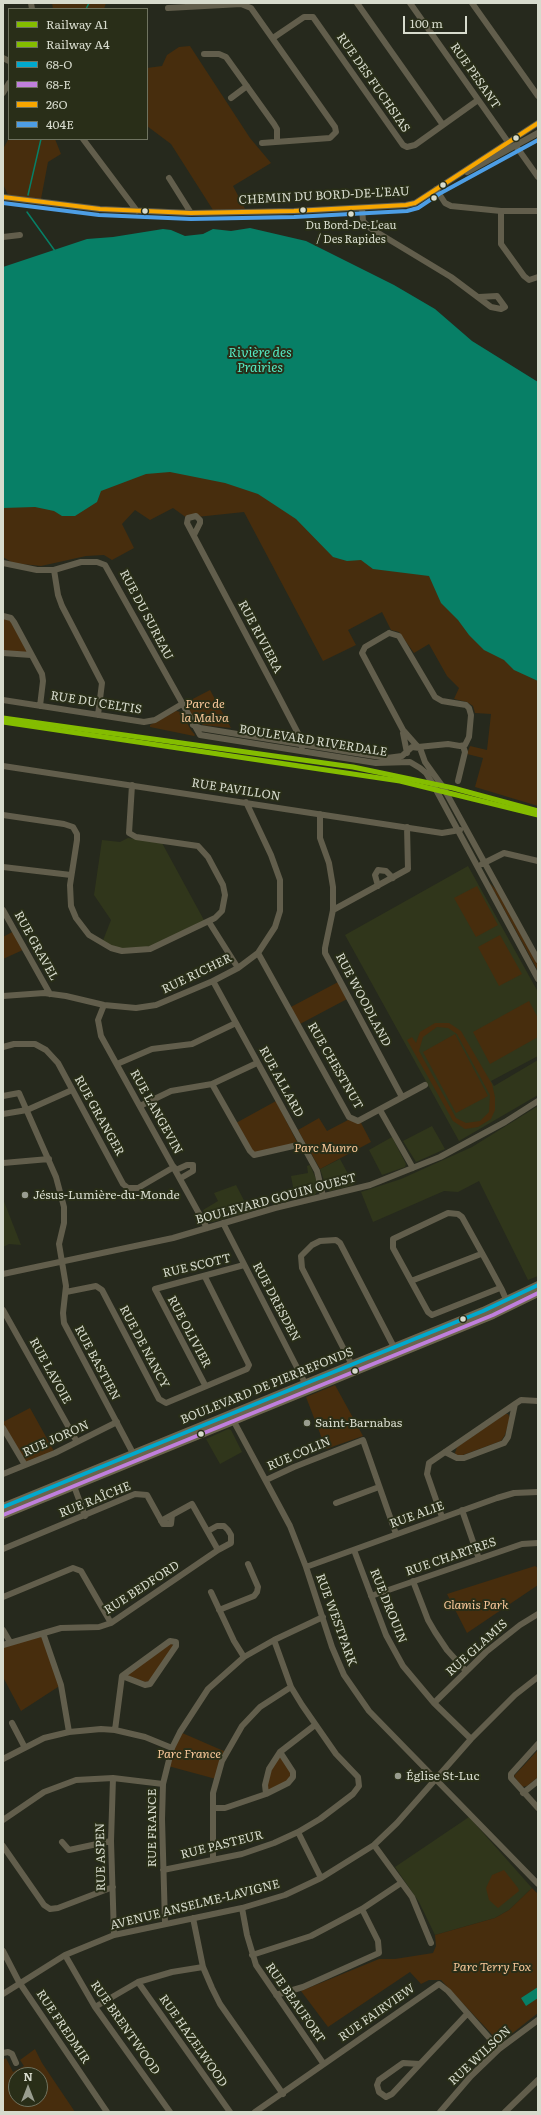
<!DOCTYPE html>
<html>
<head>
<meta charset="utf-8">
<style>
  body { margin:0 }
  #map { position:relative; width:541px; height:2115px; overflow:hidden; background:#26291d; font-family:Literata,serif }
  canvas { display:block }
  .frame { position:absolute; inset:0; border:4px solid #d7dbcd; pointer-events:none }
  .legend { position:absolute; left:8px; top:8px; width:140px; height:132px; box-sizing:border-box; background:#292e18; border:1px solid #6f7360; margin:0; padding:5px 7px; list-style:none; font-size:12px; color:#d7dbcd }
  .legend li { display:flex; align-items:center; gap:8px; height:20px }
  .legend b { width:20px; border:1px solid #6f7360 }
  .north { position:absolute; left:8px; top:2067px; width:40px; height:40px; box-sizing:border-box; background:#292e18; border:1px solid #6f7360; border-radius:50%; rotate:0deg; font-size:11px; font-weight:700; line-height:16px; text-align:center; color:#d7dbcd }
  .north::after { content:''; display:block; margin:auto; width:14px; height:18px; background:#999d8f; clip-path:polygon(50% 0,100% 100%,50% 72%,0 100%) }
  .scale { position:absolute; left:403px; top:16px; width:64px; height:18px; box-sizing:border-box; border:2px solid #d7dbcd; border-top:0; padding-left:5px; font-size:12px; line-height:14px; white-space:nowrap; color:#d7dbcd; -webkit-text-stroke:3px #292e18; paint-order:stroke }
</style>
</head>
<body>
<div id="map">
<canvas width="541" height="2115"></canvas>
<div class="frame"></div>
<ul class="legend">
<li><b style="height:5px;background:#84bd00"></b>Railway A1</li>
<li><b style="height:5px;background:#84bd00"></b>Railway A4</li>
<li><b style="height:5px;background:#00a9ce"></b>68-O</li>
<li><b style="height:5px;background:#c07fdc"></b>68-E</li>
<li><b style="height:5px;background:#f7a600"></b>26O</li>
<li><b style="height:5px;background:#4d9ee5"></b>404E</li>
</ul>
<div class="north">N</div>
<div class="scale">100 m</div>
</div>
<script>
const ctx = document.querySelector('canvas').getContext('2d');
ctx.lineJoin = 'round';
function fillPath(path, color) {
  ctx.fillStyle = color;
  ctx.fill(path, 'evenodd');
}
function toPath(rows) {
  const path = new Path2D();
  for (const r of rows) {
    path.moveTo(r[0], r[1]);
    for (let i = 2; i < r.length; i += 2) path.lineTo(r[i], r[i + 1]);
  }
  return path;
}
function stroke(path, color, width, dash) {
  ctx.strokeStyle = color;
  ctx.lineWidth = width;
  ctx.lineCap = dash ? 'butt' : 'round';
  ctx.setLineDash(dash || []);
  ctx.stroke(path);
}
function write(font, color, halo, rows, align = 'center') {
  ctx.font = font + ' Literata,serif';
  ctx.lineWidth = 4;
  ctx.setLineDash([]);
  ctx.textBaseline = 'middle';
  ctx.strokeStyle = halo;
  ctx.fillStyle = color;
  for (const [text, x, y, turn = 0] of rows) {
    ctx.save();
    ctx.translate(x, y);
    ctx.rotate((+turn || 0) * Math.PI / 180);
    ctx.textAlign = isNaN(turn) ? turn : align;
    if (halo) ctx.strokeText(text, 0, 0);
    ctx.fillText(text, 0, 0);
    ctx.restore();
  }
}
const built = toPath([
  [128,838,162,843,205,922,164,944,122,951,102,943,111,920,94,895,102,840,120,842],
  [468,866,538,992,538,1056,491,1081,494,1086,538,1060,538,1095,459,1141,345,935],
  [538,1106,538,1276,528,1280,479,1181,458,1192,444,1191,373,1222,361,1192,401,1179,472,1147],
  [432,1126,445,1149,416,1162,403,1141],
  [392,1137,406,1164,405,1167,382,1175,369,1150],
  [340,1159,354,1185,330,1191,327,1189,320,1169],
  [310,1165,316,1179,317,1192,315,1195,295,1198,291,1176,308,1173,307,1166],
  [236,1185,250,1212,212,1222,208,1221,203,1210,218,1201,214,1193],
  [3,1199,21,1245,9,1244,3,1247],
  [228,1429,231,1430,242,1452,220,1464,206,1439],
  [469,1817,532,1888,509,1910,495,1918,435,1935,419,1902,395,1867]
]);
const green = toPath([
  [52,3,106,3,104,9,53,9],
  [190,46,250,138,271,163,233,186,245,209,213,210,171,144,147,126,147,68,162,66,167,55,179,47],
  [9,138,55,139,61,154,48,162,41,199,8,195,3,184,3,149],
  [3,437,213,448,538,640,538,806,475,787,483,758,467,754,470,746,487,750,491,714,475,713,473,706,467,702,454,699,459,688,447,676,429,644,414,653,399,632,391,630,382,612,348,630,356,645,323,661,244,512,187,518,173,508,150,520,135,510,122,524,134,548,112,560,104,555,86,556,41,566,13,563,3,557],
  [3,616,11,618,31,655,3,653],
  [210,690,231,728,203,725,195,720,185,703],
  [176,711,181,712,191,730,195,735,194,736,150,727,150,725],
  [489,882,498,892,538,965,538,971],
  [477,886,498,925,476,937,454,898],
  [14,931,25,949,3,959,3,937],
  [500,935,522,974,499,986,478,947],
  [340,981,349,998,298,1025,289,1008],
  [529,1001,538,1018,538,1037,490,1064,473,1032],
  [435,1023,449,1023,461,1031,492,1084,495,1097,495,1110,491,1119,478,1127,465,1129,453,1121,407,1040,412,1037,416,1043,420,1032],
  [437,1027,448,1028,457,1034,490,1095,489,1112,480,1121,466,1123,456,1118,419,1051,423,1037],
  [455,1034,488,1096,456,1113,423,1052],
  [276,1101,297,1142,263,1153,253,1152,236,1123],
  [319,1118,327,1131,348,1120,361,1123,371,1142,320,1169,298,1130],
  [335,1385,363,1436,326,1449,306,1397],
  [30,1408,55,1453,25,1465,3,1428,3,1422],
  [505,1414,508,1414,510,1418,505,1435,501,1441,463,1455,457,1456,455,1453,457,1447],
  [535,1566,538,1568,538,1585,467,1633,447,1594],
  [43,1633,61,1685,21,1711,3,1677,3,1645],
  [171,1643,174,1646,150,1681,145,1682,127,1675],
  [180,1732,226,1752,216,1779,168,1766],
  [538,1750,538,1777,527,1786,522,1787,514,1776],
  [281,1755,291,1770,290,1777,287,1781,267,1791,267,1779,271,1769],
  [504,1870,518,1888,519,1891,498,1908,489,1900,486,1888,492,1875],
  [532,1888,538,1894,538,2013,500,2043,441,1980,429,1980,421,1984,410,1972,328,2027,301,1991,379,1959,395,1959,433,1953,436,1946,435,1935,495,1918,509,1910],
  [35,2049,42,2063,75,2112,3,2112,3,2060,6,2058,13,2072,24,2066,20,2060],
  [16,2075,40,2075,40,2099,16,2099]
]);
const water = toPath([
  [250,228,306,241,394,285,435,309,472,341,538,382,538,681,514,670,504,660,484,650,469,635,458,620,441,603,429,576,373,569,361,560,347,561,333,557,296,519,258,494,225,483,170,472,146,474,101,491,97,502,75,516,62,516,54,511,35,507,3,508,3,267,87,239,113,237,163,229,171,230,185,236,203,234,213,229,231,231],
  [538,1987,538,1998,526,2006,521,1998]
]);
const stream = toPath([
  [86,9,89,3],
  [28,195,41,139],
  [27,212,55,251]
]);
const minor = toPath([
  [31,3,32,9],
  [357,3,443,125],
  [410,3,508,142],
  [472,3,538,96],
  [168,8,241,4,251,8,335,127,336,132,330,138,262,143],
  [273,38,304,17,313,17,403,145,407,147,415,145,478,100],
  [204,54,219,54,226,57,274,124,277,129,277,142],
  [3,58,9,61],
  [3,93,9,83],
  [231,98,247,86],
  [83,139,137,211],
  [516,146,538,177],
  [467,172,538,133],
  [169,178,191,213],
  [436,189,445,203,451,206,501,211,538,211],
  [3,197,100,209,191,213,294,211,406,205,415,203,538,123],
  [362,208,363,221,370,228,451,277,491,307,501,309,505,307,497,296,479,297],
  [501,211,501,244,524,276,529,280,538,277],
  [3,237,20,235],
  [194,535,200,523,200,520,196,516,188,518,187,523,278,695,302,741,302,747],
  [3,563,37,570,54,570,81,562,97,562,105,565,200,735,376,763,410,762,420,768,426,773,434,786,538,979],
  [54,570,58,595,62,606,102,683,98,715],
  [3,616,11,618,14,622,42,674,43,681,40,706],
  [389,633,399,636,435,697,442,701,466,705,469,708,471,715,469,737,465,745,460,746,448,744,418,747,403,730,362,653,365,647,389,633],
  [3,653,31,655],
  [3,700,144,722,155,720,182,704],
  [193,725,200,728,387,758,402,756,412,747,420,748,425,762,443,787,538,960],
  [403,733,407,753],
  [3,766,442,833,460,830],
  [458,781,465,752,463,746],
  [320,814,320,838,329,863,333,887,333,910,325,948,325,953,402,1097],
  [3,815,64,824,73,827,77,834,77,840,70,885,71,906,76,918,89,935,111,948,122,951,150,949,215,918,222,911,225,895,223,885,208,857,198,846,136,837,129,833,132,785],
  [482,864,504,853,538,861],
  [3,867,71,875],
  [378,886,375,875,378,870,386,871,393,878],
  [3,910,50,994],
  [333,910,408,869,407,827],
  [209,922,238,968],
  [258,953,349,1117,358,1121,425,1085],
  [213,981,317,1171,323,1196],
  [3,996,44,993,66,996,104,1005,136,1008,156,1005,213,981,238,968,258,953,275,927,280,911,280,880,271,855,246,802],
  [104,1005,98,1020,101,1036,207,1228],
  [3,1047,14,1044,35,1044,46,1050,58,1063,123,1184,128,1188,138,1188,174,1167],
  [117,1064,152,1049,192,1044,236,1023],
  [212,1084,250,1151,254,1155,302,1144],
  [3,1096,19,1093,56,1177,64,1207,64,1223,59,1244,66,1286,63,1313,64,1323,135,1457],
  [140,1106,171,1091,212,1084,257,1063],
  [380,1110,413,1168],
  [3,1114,27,1110,72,1090],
  [3,1163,49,1159],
  [176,1170,187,1165,193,1165,193,1171,181,1178],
  [223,1223,307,1387],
  [3,1274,173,1238,275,1208,370,1185,440,1157,505,1122,538,1101],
  [411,1281,481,1254],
  [500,1288,432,1315,428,1312,393,1248,393,1239,448,1213,458,1214,462,1217,488,1264,502,1290,508,1304],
  [66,1292,96,1286,102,1290,159,1399,166,1403,247,1369,249,1365,205,1277],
  [3,1310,77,1442],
  [352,1365,302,1268,301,1256,312,1245,320,1241,336,1240,340,1243,396,1351],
  [205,1385,155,1289,244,1265],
  [232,1418,290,1526,306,1567,332,1647,344,1675,369,1711,538,1884],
  [3,1428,25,1465],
  [445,1452,457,1458,464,1458,504,1443,508,1437,515,1404],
  [3,1474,55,1453,117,1422],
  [266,1480,294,1467,363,1440,396,1534],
  [74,1486,85,1516],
  [336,1503,379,1487],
  [462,1510,479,1559],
  [442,1517,427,1474,429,1463,515,1404,521,1400,538,1401],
  [208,1531,217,1526,224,1526,228,1530,231,1535,231,1543,218,1550],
  [3,1549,135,1494,147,1495,163,1524,171,1524,172,1515],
  [354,1550,386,1635,403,1666,434,1703,471,1739],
  [306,1567,497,1498,514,1493,538,1492],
  [413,1581,428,1620,435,1632,447,1650,466,1671],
  [211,1592,234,1641,244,1657],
  [371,1596,522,1544,538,1543],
  [3,1597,73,1568,81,1571,111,1623],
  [219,1610,254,1596,257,1592,258,1587,248,1564],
  [3,1630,10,1642],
  [43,1633,61,1685,69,1732],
  [3,1645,61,1628,99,1627,111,1623,218,1550,192,1504,161,1521],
  [434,1703,486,1652,520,1625,538,1614],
  [12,1723,24,1746],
  [115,1730,122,1676,170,1641,176,1642,176,1646,150,1684,145,1685,122,1676],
  [538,1744,511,1774,511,1778,538,1808],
  [3,1759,44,1738,69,1732,101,1729,115,1730,145,1737,172,1748],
  [113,1778,111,1841,114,1935],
  [523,1793,538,1781],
  [266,1794,265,1785,269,1769,280,1752,315,1725],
  [213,1808,225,1808,266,1794,288,1783,293,1777,293,1772,280,1752],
  [3,1820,44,1792,76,1780,113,1778,163,1784],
  [298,1832,321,1878],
  [62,1842,69,1850,111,1841],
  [374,1845,412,1897,431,1943],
  [3,1846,44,1905,50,1909,58,1908,113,1887],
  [213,1860,213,1793,222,1761,242,1726,260,1707,291,1687],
  [163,1870,242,1854,274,1843,298,1832,320,1819,353,1794,359,1786,358,1777,336,1754,302,1705,291,1687,274,1640],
  [242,1908,247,1935,256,1965,323,2063],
  [193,1918,203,1967,212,1988,220,2004,283,2094],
  [165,1923,162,1819,163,1784,172,1748,180,1732,208,1689,244,1657,274,1640,323,1617],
  [3,1951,19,1982,107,2112],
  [65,1955,95,2007,170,2112],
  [252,1955,311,1936,362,1909,401,1883],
  [138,1982,230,2112],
  [3,1994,65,1955,114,1935,242,1908,285,1895,321,1878,374,1845,397,1823,471,1739,515,1695,538,1677],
  [276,1995,303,1987,379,1953,378,1941,362,1909],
  [95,2007,138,1982,172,1972,203,1967],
  [3,2053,8,2052,12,2054,16,2063],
  [420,2064,392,2094,386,2097,379,2092,377,2085,379,2080,403,2063,420,2064,467,2014],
  [255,2112,439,1984,448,1991,499,2049],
  [440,2112,471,2076,499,2049,538,2020],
  [505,2112,538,2080]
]);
const major = toPath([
  [3,1507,483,1311,538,1285],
  [3,1515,493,1315,538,1293]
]);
const bus1 = toPath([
  [3,1507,483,1311,538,1285]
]);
const bus2 = toPath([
  [3,1515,493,1315,538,1293]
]);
const bus3 = toPath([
  [3,197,100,209,191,213,294,211,406,205,415,203,538,123]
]);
const bus4 = toPath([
  [3,203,99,215,191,219,294,217,407,211,418,208,439,194,538,140]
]);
const rail1 = toPath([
  [3,722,400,781,538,815]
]);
const rail2 = toPath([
  [3,718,353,767,453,788,538,811]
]);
const markers = [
  [516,138,3.5,"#d7dbcd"],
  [443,185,3.5,"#d7dbcd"],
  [434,198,3.5,"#d7dbcd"],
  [303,210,3.5,"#d7dbcd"],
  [145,211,3.5,"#d7dbcd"],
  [351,214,3.5,"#d7dbcd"],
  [25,1195,4,"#999d8f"],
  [463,1319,3.5,"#d7dbcd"],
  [355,1371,3.5,"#d7dbcd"],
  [307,1423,4,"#999d8f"],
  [201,1434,3.5,"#d7dbcd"],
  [398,1776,4,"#999d8f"]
];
const busNames = [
  ["Du Bord-De-L'eau",351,226],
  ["/ Des Rapides",351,240]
];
const streetNames = [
  ["RUE PESANT",475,76,55],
  ["RUE DES FUCHSIAS",373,83,55],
  ["CHEMIN DU BORD-DE-L'EAU",324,196,-3],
  ["RUE DU SUREAU",146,615,62],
  ["RUE RIVIERA",260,637,62],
  ["RUE DU CELTIS",96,703,9],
  ["BOULEVARD RIVERDALE",313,741,9],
  ["RUE PAVILLON",236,790,9],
  ["RUE GRAVEL",36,946,61],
  ["RUE RICHER",197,974,-26],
  ["RUE WOODLAND",363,1000,62],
  ["RUE CHESTNUT",335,1066,60],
  ["RUE ALLARD",281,1082,61],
  ["RUE LANGEVIN",156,1112,61],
  ["RUE GRANGER",99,1116,61],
  ["BOULEVARD GOUIN OUEST",276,1199,-15],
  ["RUE SCOTT",197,1266,-13],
  ["RUE DRESDEN",276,1302,62],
  ["RUE OLIVIER",189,1332,62],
  ["RUE DE NANCY",144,1347,62],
  ["RUE BASTIEN",97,1363,62],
  ["RUE LAVOIE",50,1371,61],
  ["BOULEVARD DE PIERREFONDS",267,1386,-22],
  ["RUE JORON",56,1439,-24],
  ["RUE COLIN",299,1454,-23],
  ["RUE RAÎCHE",95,1500,-22],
  ["RUE ALIE",417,1515,-20],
  ["RUE CHARTRES",451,1557,-19],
  ["RUE BEDFORD",142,1588,-33],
  ["RUE DROUIN",388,1606,68],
  ["RUE WESTPARK",336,1620,70],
  ["RUE GLAMIS",477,1648,-42],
  ["RUE FRANCE",152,1828,-90],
  ["RUE PASTEUR",222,1845,-14],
  ["RUE ASPEN",101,1857,-91],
  ["AVENUE ANSELME-LAVIGNE",195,1905,-14],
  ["RUE BEAUFORT",295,2003,55],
  ["RUE FAIRVIEW",377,2013,-35],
  ["RUE FREDMIR",63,2027,56],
  ["RUE BRENTWOOD",125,2028,55],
  ["RUE HAZELWOOD",193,2041,55],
  ["RUE WILSON",480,2056,-43]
];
const parkNames = [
  ["Parc de",205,704],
  ["la Malva",205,718],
  ["Parc Munro",326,1148],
  ["Glamis Park",476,1605],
  ["Parc France",189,1754],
  ["Parc Terry Fox",492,1967]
];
const poiNames = [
  ["Jésus-Lumière-du-Monde",33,1195],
  ["Saint-Barnabas",315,1423],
  ["Église St-Luc",406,1776]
];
const waterNames = [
  ["Rivière des",260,353],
  ["Prairies",260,368]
];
fillPath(built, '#30361b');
fillPath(green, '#472d0d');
fillPath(water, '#077f66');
stroke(stream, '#077f66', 1.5);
stroke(minor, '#625e4c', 6);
stroke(major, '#6b654d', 8);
stroke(bus1, '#00a9ce', 4);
stroke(bus2, '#c07fdc', 4);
stroke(bus3, '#f7a600', 4);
stroke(bus4, '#4d9ee5', 4);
stroke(rail1, '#84bd00', 5);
stroke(rail2, '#84bd00', 5);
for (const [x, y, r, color] of markers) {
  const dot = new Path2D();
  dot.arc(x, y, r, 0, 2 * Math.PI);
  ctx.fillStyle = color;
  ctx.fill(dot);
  stroke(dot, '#292e18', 1.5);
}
write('11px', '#d7dbcd', '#292e18', busNames);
write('12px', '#d7dbcd', '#292e18', streetNames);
write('italic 12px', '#f7c799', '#292e18', parkNames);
write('12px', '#d7dbcd', '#292e18', poiNames, 'left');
write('italic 13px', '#55e9c3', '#292e18', waterNames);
</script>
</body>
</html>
